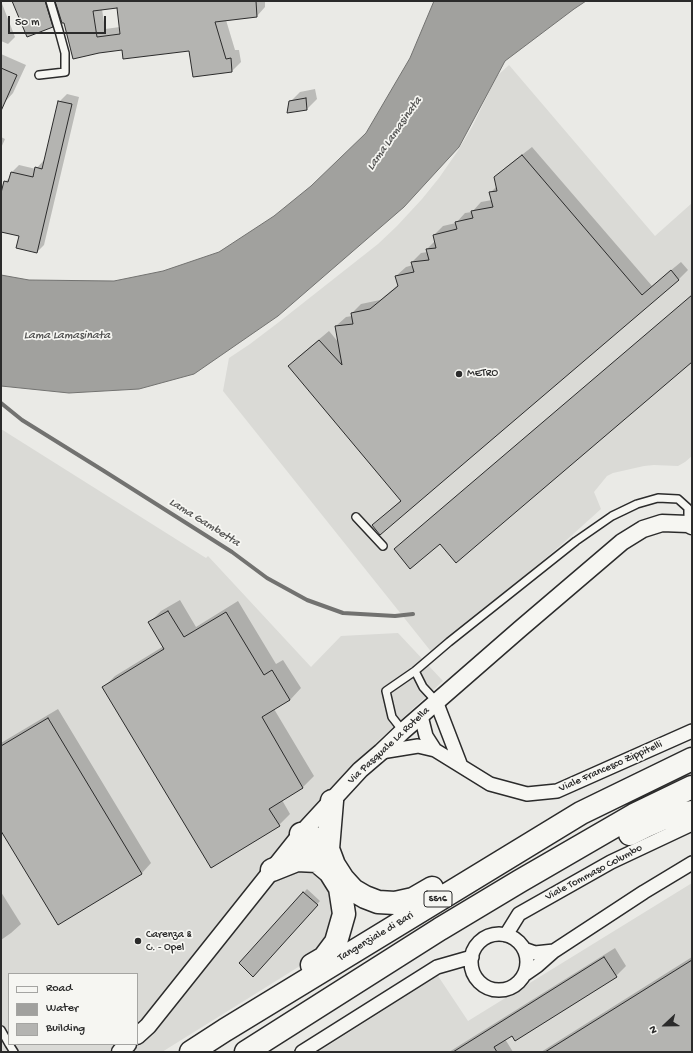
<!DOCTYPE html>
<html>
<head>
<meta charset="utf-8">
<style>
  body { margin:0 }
  #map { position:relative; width:693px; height:1053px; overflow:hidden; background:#eaeae6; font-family:"Gochi Hand",sans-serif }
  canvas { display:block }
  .frame { position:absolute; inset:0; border:2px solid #2b2b2b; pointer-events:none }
  .legend { position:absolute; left:8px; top:973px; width:130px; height:72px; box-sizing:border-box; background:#f6f6f2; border:1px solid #a5a5a2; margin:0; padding:5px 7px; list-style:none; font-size:12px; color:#2b2b2b }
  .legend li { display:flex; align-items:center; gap:8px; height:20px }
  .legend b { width:20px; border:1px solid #a5a5a2 }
  .north { position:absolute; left:645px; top:1005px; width:40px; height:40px; -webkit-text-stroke:3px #f6f6f2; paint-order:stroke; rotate:248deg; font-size:11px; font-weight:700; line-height:16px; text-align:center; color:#2b2b2b }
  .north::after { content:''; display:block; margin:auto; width:14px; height:18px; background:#2b2b2b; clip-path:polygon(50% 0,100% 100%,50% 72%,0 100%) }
  .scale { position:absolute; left:8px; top:16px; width:98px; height:18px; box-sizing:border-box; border:2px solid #2b2b2b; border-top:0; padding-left:5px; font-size:12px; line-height:14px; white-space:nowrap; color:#2b2b2b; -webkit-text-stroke:3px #f6f6f2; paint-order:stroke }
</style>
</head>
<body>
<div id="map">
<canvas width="693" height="1053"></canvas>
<div class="frame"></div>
<ul class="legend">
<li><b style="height:5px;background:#f6f6f2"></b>Road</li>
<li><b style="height:11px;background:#a1a19e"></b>Water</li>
<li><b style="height:11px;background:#b4b4b1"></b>Building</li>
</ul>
<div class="north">N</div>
<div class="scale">50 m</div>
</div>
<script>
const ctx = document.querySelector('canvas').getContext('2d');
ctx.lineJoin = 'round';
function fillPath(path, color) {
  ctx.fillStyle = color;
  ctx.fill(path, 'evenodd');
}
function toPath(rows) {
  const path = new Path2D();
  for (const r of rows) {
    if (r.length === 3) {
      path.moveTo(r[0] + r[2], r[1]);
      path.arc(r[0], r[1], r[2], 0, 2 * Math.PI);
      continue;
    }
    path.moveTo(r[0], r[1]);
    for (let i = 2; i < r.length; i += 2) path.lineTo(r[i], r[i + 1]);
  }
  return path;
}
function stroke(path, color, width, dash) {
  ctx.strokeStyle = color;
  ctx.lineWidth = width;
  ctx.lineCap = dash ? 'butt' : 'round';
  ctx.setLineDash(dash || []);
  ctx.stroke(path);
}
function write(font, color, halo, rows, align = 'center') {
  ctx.font = font + ' "Gochi Hand",sans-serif';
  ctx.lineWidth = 3.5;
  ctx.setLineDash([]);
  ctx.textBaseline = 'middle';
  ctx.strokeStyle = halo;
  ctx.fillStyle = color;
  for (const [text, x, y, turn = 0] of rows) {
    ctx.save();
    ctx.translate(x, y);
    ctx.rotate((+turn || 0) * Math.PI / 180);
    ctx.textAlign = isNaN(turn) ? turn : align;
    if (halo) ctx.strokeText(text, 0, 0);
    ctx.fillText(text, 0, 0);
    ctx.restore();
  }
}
const built = toPath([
  [509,65,655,236,692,203,692,456,685,462,678,466,654,465,644,466,613,473,607,476,594,492,601,509,561,545,433,654,223,391,229,358,250,344,279,322,378,244,397,226,422,199,439,178,457,152,472,127,497,76],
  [1,429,206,558,208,556,311,667,341,636,398,633,443,681,380,739,288,836,318,870,334,890,336,923,324,951,162,1052,1,1052],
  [9,974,137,974,137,1044,9,1044],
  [692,883,692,1052,318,1052,438,976,468,1021]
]);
const water = toPath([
  [434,1,586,1,574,9,505,61,459,147,404,207,278,316,194,374,139,389,69,393,1,386,1,275,29,280,114,281,163,271,219,252,274,216,311,186,366,133,410,58,434,1]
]);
const shadow = toPath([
  [1,1,15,37,8,44,1,41],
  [13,1,265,1,265,7,257,16,226,20,235,50,239,50,241,62,232,71,190,49,123,48,99,52,61,17,52,26],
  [117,7,120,27,105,29,102,9],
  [1,54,26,65,13,93,4,103,1,104],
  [315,89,317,99,307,109,290,102,300,92],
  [67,94,79,97,44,245,37,252,21,235,1,230,1,198,5,182,11,176,12,172,19,165,36,169,44,160,45,160,59,102],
  [1,137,5,139,1,148],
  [532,147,652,286,681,262,688,270,679,279,380,533,373,525,401,500,289,366,298,357,329,331,339,343,336,326,346,317,352,316,352,313,361,304,380,300,398,285,396,276,406,267,413,265,412,262,421,253,428,252,427,249,435,241,434,235,443,226,456,223,465,213,472,212,481,202,492,200,490,193,497,186,495,178,505,168],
  [180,600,196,627,238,601,276,664,283,660,301,688,290,700,274,709,314,776,303,787,282,800,290,814,279,825,104,687,115,676,164,646,150,622,161,611],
  [58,709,151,863,142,873,58,923,1,829,1,743],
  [307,889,320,901,256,972,240,963],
  [1,892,21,924,11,933,1,940],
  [615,948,626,966,616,976,505,1039,513,1052,449,1052],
  [692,957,692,1052,541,1052]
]);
const stream = toPath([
  [1,403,22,420,104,471,232,552,267,578,307,600,343,613,395,616,413,614]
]);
const building = toPath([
  [12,1,45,1,53,27,27,37,12,1],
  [55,1,256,1,257,17,215,22,226,59,231,58,232,72,193,77,189,51,123,59,122,50,99,53,73,59,64,23,62,23,55,1],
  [117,8,120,34,97,37,93,11,117,8],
  [1,68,17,75,1,111,1,68],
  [306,98,307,110,287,113,289,101,306,98],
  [58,101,72,104,37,253,16,248,19,236,1,232,1,193,4,181,8,182,11,172,33,177,35,167,42,169,58,101],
  [522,155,642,295,671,270,679,280,380,535,372,525,401,501,288,366,319,340,342,365,335,326,353,324,351,313,370,309,398,286,395,276,414,272,411,262,429,260,426,249,436,248,433,235,457,229,455,222,473,218,471,211,493,207,489,192,497,191,494,177,522,155],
  [692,295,692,362,456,563,440,544,410,569,394,549,692,295],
  [168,611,184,637,226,612,264,675,272,670,290,700,262,717,303,788,269,809,280,826,211,868,102,687,164,649,148,622,168,611],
  [48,718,142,874,58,925,1,831,1,746,48,718],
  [303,892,318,905,253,977,239,963,303,892],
  [604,957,617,977,515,1041,512,1036,494,1047,497,1052,453,1052,604,957],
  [692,960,692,1052,545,1052,692,960]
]);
const service = toPath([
  [39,75,65,72,65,53,59,31,50,1],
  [356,517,383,546],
  [415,671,423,687,436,701],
  [403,731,392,717,386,691,415,671,449,642,576,541,612,516,637,504,658,498,678,499,688,508,688,524],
  [1,1030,9,1044],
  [9,1044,14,1052]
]);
const minor = toPath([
  [436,701,461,766],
  [421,716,426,736,435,750,490,784,527,794,557,791,692,731],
  [381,752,418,746,435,750],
  [499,962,28],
  [506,935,519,914,611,862,692,824],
  [524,949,535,953,554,951],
  [524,975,537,966,554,951,644,892,692,863],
  [302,1052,437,967,472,957]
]);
const tertiary = toPath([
  [137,1036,148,1026,301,834,360,770,381,752,403,731,520,629,622,542,643,529,662,523,688,524,692,526],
  [120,1052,128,1044]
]);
const trunk = toPath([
  [301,834,307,846,317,861,330,872,340,888,344,914,336,942,324,958,312,965],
  [301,834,322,840,328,849,334,865,343,879,353,890,365,897,378,902,395,903,413,899,432,888],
  [630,834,646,826,662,819,692,812],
  [328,849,332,801],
  [272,870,297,860,317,861],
  [191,1052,225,1030,581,813,692,759],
  [246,1052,440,929,520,881,634,815,692,787]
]);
const markers = [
  [459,374,4,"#2b2b2b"],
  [138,941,4,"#2b2b2b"]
];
const shields = [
  [438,899,28]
];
const shieldNames = [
  ["SS16",438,899]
];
const poiNames = [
  ["METRO",467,374],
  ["Carenza &",146,935],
  ["C. - Opel",146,948]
];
const streetNames = [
  ["Via Pasquale La Rotella",389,746,-43],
  ["Viale Francesco Zippitelli",611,767,-24],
  ["Viale Tommaso Columbo",594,873,-28],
  ["Tangenziale di Bari",376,937,-31]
];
const waterNames = [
  ["Lama Lamasinata",395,134,-55],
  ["Lama Lamasinata",67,336],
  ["Lama Gambetta",204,523,32]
];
fillPath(built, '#dadad6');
fillPath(water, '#a1a19e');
stroke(water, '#727270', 1);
fillPath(shadow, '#0003');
stroke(stream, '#727270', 4);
fillPath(building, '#b4b4b1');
stroke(building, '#2b2b2b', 1);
stroke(service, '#2b2b2b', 10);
stroke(minor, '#2b2b2b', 16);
stroke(tertiary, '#2b2b2b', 19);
stroke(trunk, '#2b2b2b', 25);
stroke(service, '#f6f6f2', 7);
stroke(minor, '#f6f6f2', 13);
stroke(tertiary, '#f6f6f2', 16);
stroke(trunk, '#f6f6f2', 22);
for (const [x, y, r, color] of markers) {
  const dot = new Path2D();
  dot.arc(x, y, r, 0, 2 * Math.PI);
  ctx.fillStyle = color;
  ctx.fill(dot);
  stroke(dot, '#f6f6f2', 1.5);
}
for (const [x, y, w] of shields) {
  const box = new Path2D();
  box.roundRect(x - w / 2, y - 8, w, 16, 3);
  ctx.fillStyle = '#f6f6f2';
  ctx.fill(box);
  stroke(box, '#2b2b2b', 1);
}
write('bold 10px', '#2b2b2b', null, shieldNames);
write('11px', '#2b2b2b', '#f6f6f2', poiNames, 'left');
write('11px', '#2b2b2b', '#f6f6f2', streetNames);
write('italic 12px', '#545453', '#f6f6f2', waterNames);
</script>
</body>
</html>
